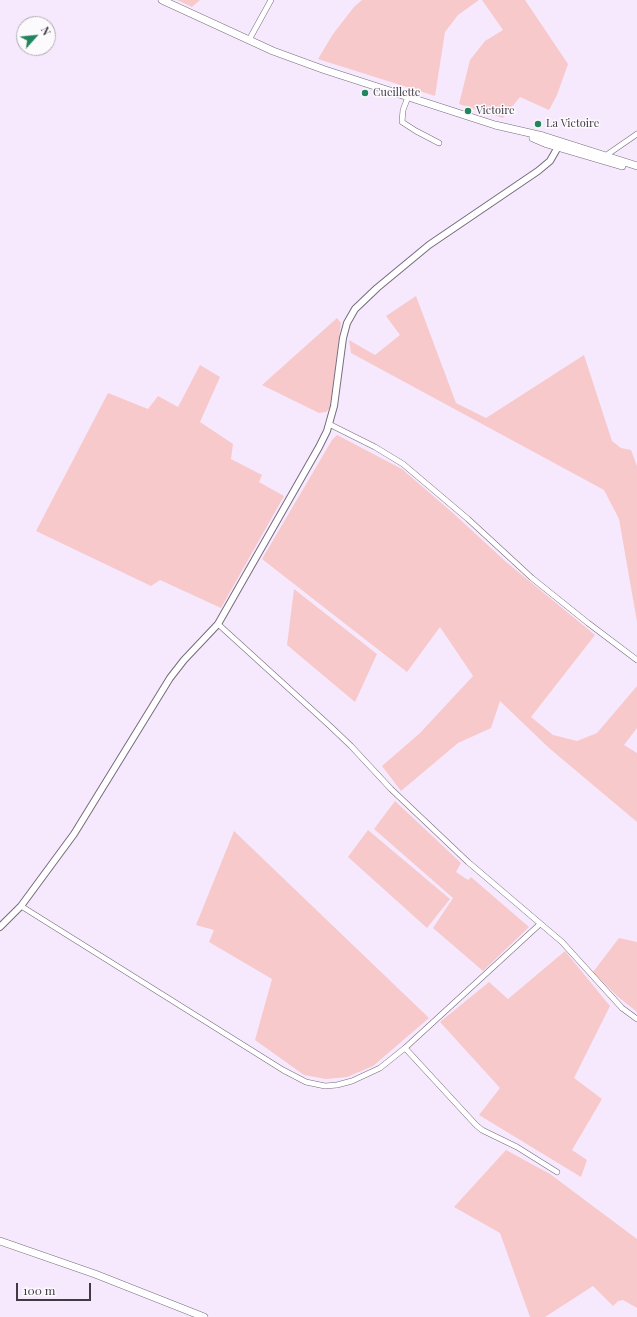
<!DOCTYPE html>
<html>
<head>
<meta charset="utf-8">
<style>
  body { margin:0 }
  #map { position:relative; width:637px; height:1317px; overflow:hidden; background:#f6e9fd; font-family:"Playfair Display",serif }
  canvas { display:block }
  .north { position:absolute; left:16px; top:16px; width:40px; height:40px; box-sizing:border-box; background:#fdfafe; border:1px solid #b1aeb3; border-radius:50%; rotate:63deg; font-size:11px; font-weight:700; line-height:16px; text-align:center; color:#403b43 }
  .north::after { content:''; display:block; margin:auto; width:14px; height:18px; background:#23855e; clip-path:polygon(50% 0,100% 100%,50% 72%,0 100%) }
  .scale { position:absolute; left:16px; top:1283px; width:75px; height:18px; box-sizing:border-box; border:2px solid #403b43; border-top:0; padding-left:5px; font-size:12px; line-height:14px; white-space:nowrap; color:#403b43; -webkit-text-stroke:3px #fdfafe; paint-order:stroke }
</style>
</head>
<body>
<div id="map">
<canvas width="637" height="1317"></canvas>
<div class="north">N</div>
<div class="scale">100 m</div>
</div>
<script>
const ctx = document.querySelector('canvas').getContext('2d');
ctx.lineJoin = 'round';
function fillPath(path, color) {
  ctx.fillStyle = color;
  ctx.fill(path, 'evenodd');
}
function toPath(rows) {
  const path = new Path2D();
  for (const r of rows) {
    path.moveTo(r[0], r[1]);
    for (let i = 2; i < r.length; i += 2) path.lineTo(r[i], r[i + 1]);
  }
  return path;
}
function stroke(path, color, width, dash) {
  ctx.strokeStyle = color;
  ctx.lineWidth = width;
  ctx.lineCap = dash ? 'butt' : 'round';
  ctx.setLineDash(dash || []);
  ctx.stroke(path);
}
function write(font, color, halo, rows, align = 'center') {
  ctx.font = font + ' "Playfair Display",serif';
  ctx.lineWidth = 3;
  ctx.setLineDash([]);
  ctx.textBaseline = 'middle';
  ctx.strokeStyle = halo;
  ctx.fillStyle = color;
  for (const [text, x, y, turn = 0] of rows) {
    ctx.save();
    ctx.translate(x, y);
    ctx.rotate((+turn || 0) * Math.PI / 180);
    ctx.textAlign = isNaN(turn) ? turn : align;
    if (halo) ctx.strokeText(text, 0, 0);
    ctx.fillText(text, 0, 0);
    ctx.restore();
  }
}
const green = toPath([
  [177,0,200,0,192,7],
  [362,0,479,0,458,15,445,32,435,96,318,59,333,34,354,7],
  [482,0,525,0,568,64,557,95,549,110,520,97,503,118,459,104,470,60,485,41,503,30],
  [416,296,456,403,486,418,584,355,612,441,621,448,631,450,637,466,637,622,619,519,604,490,351,353,349,340,375,355,400,335,386,316],
  [337,318,341,323,330,408,326,412,319,413,262,385],
  [200,365,220,377,200,422,233,444,231,459,262,475,259,482,284,496,221,608,160,580,151,586,36,531,108,393,148,409,158,396,178,407],
  [337,435,402,469,454,514,505,561,595,635,531,717,553,735,577,741,597,733,637,686,637,728,624,745,637,753,637,822,549,748,500,701,491,728,458,743,401,791,382,766,420,733,473,676,440,627,407,672,262,559,332,440],
  [294,589,377,654,355,702,287,645],
  [395,801,461,863,456,872,468,880,471,877,529,927,483,971,433,928,453,898,374,829],
  [368,830,450,899,427,928,348,857],
  [234,831,429,1018,373,1066,347,1077,326,1079,304,1075,255,1040,272,979,209,942,214,930,196,925],
  [619,938,637,942,637,1012,617,996,593,972],
  [565,951,610,1006,574,1078,602,1099,572,1150,587,1160,581,1177,479,1115,500,1088,440,1022,489,982,508,999],
  [506,1150,550,1174,637,1239,637,1308,623,1300,618,1301,613,1306,593,1286,545,1317,530,1317,500,1233,454,1207]
]);
const minor = toPath([
  [249,40,271,0],
  [408,97,403,110,402,122,416,131,439,143],
  [608,157,608,154,637,134],
  [329,424,375,447,403,464,468,519,532,578,588,623,637,660],
  [218,624,330,726,351,746,391,789,468,862,562,942,622,1008,637,1019],
  [21,906,283,1070,306,1082,325,1086,337,1085,352,1081,380,1068,405,1048,540,924],
  [405,1048,476,1125,482,1130,517,1147,557,1172]
]);
const tertiary = toPath([
  [0,927,21,906,74,834,170,678,184,660,218,624,319,447,327,431,334,406,343,338,347,323,355,309,377,288,429,245,538,171,550,161,558,147]
]);
const secondary = toPath([
  [162,0,273,51,325,70,495,125,543,136,637,166],
  [533,138,547,144,622,166],
  [0,1241,95,1274,204,1317]
]);
const markers = [
  [365,93,4,"#23855e"],
  [468,111,4,"#23855e"],
  [538,124,4,"#23855e"]
];
const poiNames = [
  ["Cueillette",373,93],
  ["Victoire",476,111],
  ["La Victoire",546,124]
];
fillPath(green, '#f8c9cb');
stroke(minor, '#766b7c', 6);
stroke(tertiary, '#766b7c', 8);
stroke(secondary, '#766b7c', 8);
stroke(minor, '#fff', 5);
stroke(tertiary, '#fff', 6);
stroke(secondary, '#fff', 7);
for (const [x, y, r, color] of markers) {
  const dot = new Path2D();
  dot.arc(x, y, r, 0, 2 * Math.PI);
  ctx.fillStyle = color;
  ctx.fill(dot);
  stroke(dot, '#fdfafe', 1.5);
}
write('11px', '#403b43', '#fdfafe', poiNames, 'left');
</script>
</body>
</html>
